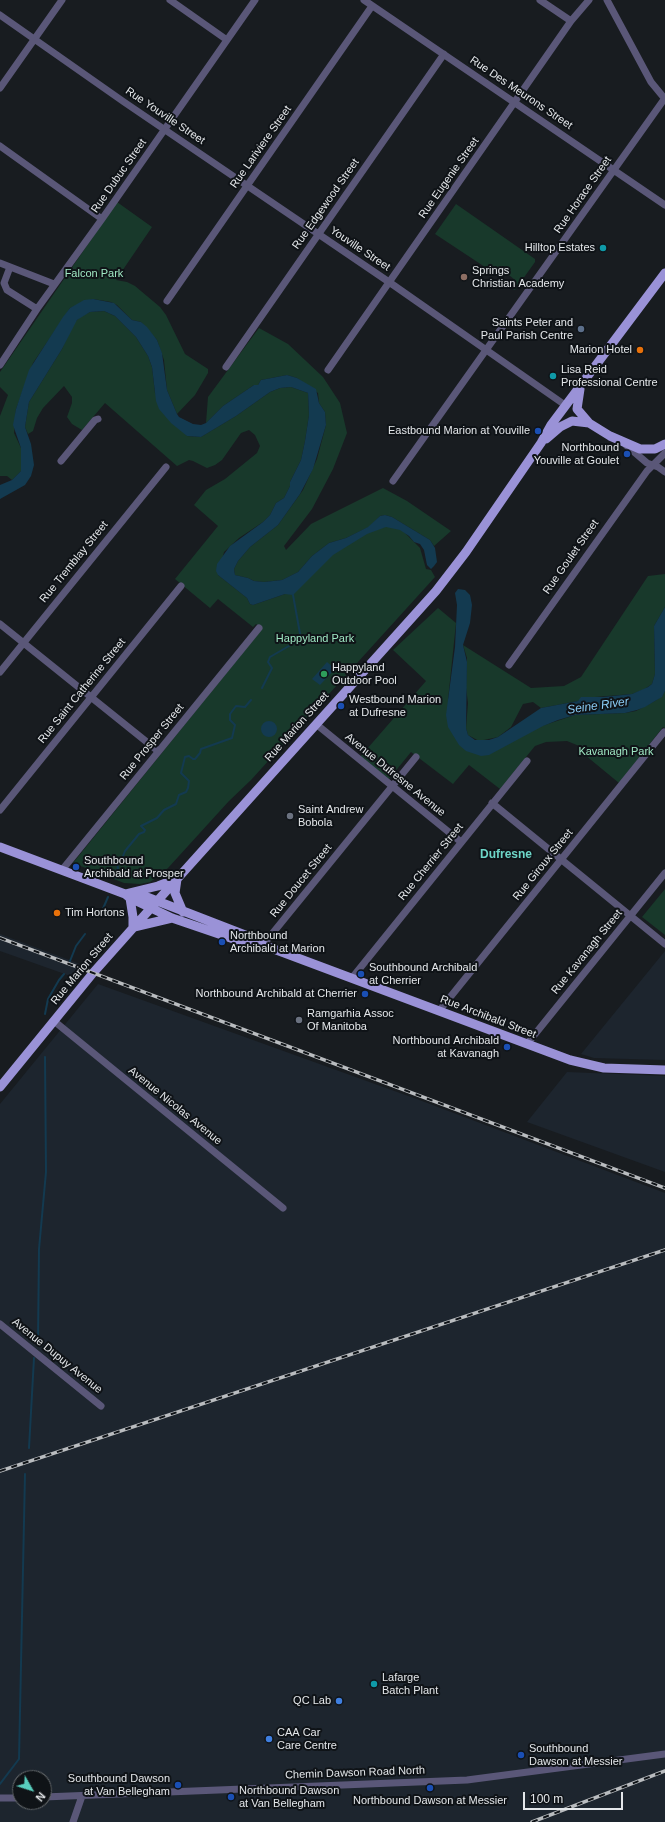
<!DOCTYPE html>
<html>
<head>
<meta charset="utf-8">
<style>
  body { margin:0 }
  #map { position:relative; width:665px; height:1822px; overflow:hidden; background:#181c20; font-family:Helvetica,sans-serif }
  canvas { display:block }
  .north { position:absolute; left:12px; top:1770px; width:40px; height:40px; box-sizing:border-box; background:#0f1317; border:1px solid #64686b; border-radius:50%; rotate:129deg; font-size:11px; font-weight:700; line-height:16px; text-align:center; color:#e4e7ea }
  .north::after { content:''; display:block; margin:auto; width:14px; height:18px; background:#59cebe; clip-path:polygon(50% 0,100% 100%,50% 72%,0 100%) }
  .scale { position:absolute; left:523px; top:1792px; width:100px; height:18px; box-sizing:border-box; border:2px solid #e4e7ea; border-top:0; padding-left:5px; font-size:12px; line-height:14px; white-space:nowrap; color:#e4e7ea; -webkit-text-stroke:3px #0f1317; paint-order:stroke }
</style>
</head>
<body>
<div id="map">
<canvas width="665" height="1822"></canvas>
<div class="north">N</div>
<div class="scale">100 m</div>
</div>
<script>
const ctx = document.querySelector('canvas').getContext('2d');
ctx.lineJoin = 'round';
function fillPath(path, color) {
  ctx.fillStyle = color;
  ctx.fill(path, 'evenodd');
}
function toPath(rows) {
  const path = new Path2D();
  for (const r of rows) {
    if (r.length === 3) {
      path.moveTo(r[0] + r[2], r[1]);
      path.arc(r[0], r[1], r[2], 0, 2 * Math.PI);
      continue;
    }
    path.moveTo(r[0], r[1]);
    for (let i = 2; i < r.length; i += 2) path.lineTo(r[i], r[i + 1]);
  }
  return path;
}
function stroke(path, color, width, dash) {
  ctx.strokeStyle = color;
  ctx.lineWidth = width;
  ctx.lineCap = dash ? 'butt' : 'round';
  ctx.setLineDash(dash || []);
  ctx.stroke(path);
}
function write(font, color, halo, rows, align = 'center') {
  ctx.font = font + ' Helvetica,sans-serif';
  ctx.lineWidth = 4;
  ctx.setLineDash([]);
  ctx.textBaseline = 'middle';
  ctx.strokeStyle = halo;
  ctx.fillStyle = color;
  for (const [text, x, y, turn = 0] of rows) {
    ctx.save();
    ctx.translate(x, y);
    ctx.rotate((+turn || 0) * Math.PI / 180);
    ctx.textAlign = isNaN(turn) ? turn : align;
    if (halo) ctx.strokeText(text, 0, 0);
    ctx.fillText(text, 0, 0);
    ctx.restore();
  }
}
const built = toPath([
  [0,934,85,966,76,978,0,951],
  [665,951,665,1060,594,1058,581,1054],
  [98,984,422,1101,665,1193,665,1822,0,1822,0,1104],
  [20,1778,44,1778,44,1802,20,1802],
  [567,1072,665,1076,665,1172,527,1122]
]);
const green = toPath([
  [117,202,152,227,116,280,127,282,135,286,160,307,166,315,185,354,208,369,208,373,195,395,177,414,167,390,164,360,157,340,141,322,132,320,117,305,111,302,93,299,70,308,33,363,16,409,14,433,21,448,21,471,12,480,7,476,0,476,0,416,8,395,0,387,0,372],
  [456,204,535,259,535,262,515,290,510,288,515,280,499,267,494,273,435,234],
  [104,311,115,316,136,337,148,356,152,367,155,393,187,436,201,437,236,416,270,392,280,388,291,387,308,393,309,415,305,441,301,460,290,482,290,486,284,498,276,503,270,515,263,522,239,538,224,552,218,575,247,598,250,604,253,605,285,594,291,594,330,555,373,529,397,525,420,548,426,569,431,570,435,577,251,780,229,801,168,868,159,876,150,882,140,884,124,883,73,863,262,629,256,624,253,627,218,599,210,608,175,579,218,526,194,505,206,490,225,479,257,453,260,446,255,435,249,430,241,433,222,460,215,465,207,468,193,461,189,460,177,466,105,403,82,430,72,424,67,417,72,403,72,397,64,386,43,408,37,418,33,431,28,434,25,427,29,402,62,349,74,323,80,317,90,312],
  [259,328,288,344,323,377,340,403,347,433,333,469,312,509,284,546,286,550,311,524,383,488,407,501,451,531,434,546,430,540,392,517,385,515,380,516,369,527,346,538,329,543,312,556,298,572,282,580,264,582,254,581,248,578,235,575,234,569,238,561,250,547,278,525,303,490,317,459,326,425,325,412,319,403,318,393,297,378,287,375,261,380,258,385,254,385,223,406,206,423,208,397],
  [665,574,665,607,654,626,655,674,652,684,643,690,632,694,583,698,578,701,541,708,533,702,523,704,511,727,498,737,479,741,468,735,466,728,468,703,466,688,467,658,463,645,531,688,564,686,581,677,648,576],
  [438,608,456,623,448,700,466,751,575,715,625,713,636,711,655,701,662,696,665,691,665,728,663,727,619,783,585,755,589,750,567,741,546,742,535,746,500,789,469,765,453,784,411,752,389,779,360,757,426,681,393,650],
  [665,889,665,935,642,917]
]);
const water = toPath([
  [93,299,114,303,132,320,141,322,147,327,157,340,162,353,167,390,177,414,179,417,193,424,201,425,206,423,223,406,254,385,258,385,261,380,287,375,297,378,316,389,319,403,325,412,326,425,313,469,300,494,278,525,250,547,238,561,234,569,235,575,248,578,254,581,264,582,282,580,298,572,312,556,329,543,346,538,368,527,380,516,385,515,392,517,430,540,435,548,437,562,434,566,431,569,427,565,424,550,420,544,414,542,409,536,400,530,386,527,367,534,333,555,293,595,285,594,253,605,250,604,247,598,218,575,216,571,217,564,230,546,263,522,270,515,276,503,284,498,290,486,290,482,301,460,305,441,309,415,308,393,291,387,280,388,270,392,236,416,201,437,187,436,171,423,159,409,156,401,152,367,148,356,136,337,115,316,104,311,90,312,77,320,62,349,29,402,25,427,31,444,34,465,31,476,25,485,0,499,0,485,12,480,21,471,21,448,13,425,16,409,29,370,63,317,70,308,84,300],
  [458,589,465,590,470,595,472,605,470,623,463,645,467,662,466,728,468,735,475,740,489,740,498,737,541,708,578,701,581,697,603,697,632,694,648,687,652,684,655,674,654,626,665,607,665,691,662,697,655,701,645,707,637,710,625,713,575,715,558,720,543,726,489,755,481,756,466,751,459,745,448,727,446,715,455,647,457,605,455,593],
  [327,662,335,669,320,685,312,679],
  [269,729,8]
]);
const stream = toPath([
  [262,688,272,668,268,662,270,657,301,639,293,595],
  [116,878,114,874,115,871,118,869,117,862,121,861,125,851,139,834,144,832,145,830,141,826,157,818,164,810,176,804,179,795,186,792,188,788,189,781,181,773,185,757,189,756,193,759,195,759,200,753,201,749,232,738,235,725,230,720,230,714,236,706,245,707,251,700],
  [102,911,108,897],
  [70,961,76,946,85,934],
  [45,1014,48,999,59,980,64,974],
  [38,1343,39,1249,46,1172,45,1057],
  [29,1448,34,1358],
  [0,1784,19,1759,25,1474]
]);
const minor = toPath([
  [170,0,227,40],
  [364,0,665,205],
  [540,0,571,21],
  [607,0,651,82,665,99],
  [0,15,124,102,389,282,565,405],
  [0,88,62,0],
  [0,146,102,219],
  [0,263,54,284],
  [10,267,4,283,7,290,37,309],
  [167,301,372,6],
  [0,365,37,309,102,219,255,0],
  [226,367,444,54],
  [328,370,571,21,589,0],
  [626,445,647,463,658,467,665,472],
  [61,461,95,420,98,419],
  [393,481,665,98],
  [0,624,158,751],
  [509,665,647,471,665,453],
  [0,672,166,467],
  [316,724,461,842],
  [492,803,665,944],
  [0,810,181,586],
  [62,870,259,628],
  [263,945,416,757],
  [352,978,527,761],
  [439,1011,664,732],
  [54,1021,283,1208],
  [527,1044,665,873],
  [0,1324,101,1406],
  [44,1797,467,1780,665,1754],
  [0,1798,20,1798],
  [73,1822,82,1796]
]);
const major = toPath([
  [580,389,577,409,589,423],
  [546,439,560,427,572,421,589,423,610,436,640,449,655,449,665,444],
  [0,847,125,894,158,886,176,879],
  [177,879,175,893,183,912],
  [134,892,258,940,263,945,570,1060,604,1068,665,1070],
  [125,894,130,898,172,918,254,946,263,945],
  [130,898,133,917,133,928],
  [134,927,172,918],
  [0,1087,93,973,133,928,436,591,466,552,541,443,551,425,665,273]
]);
const rail = toPath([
  [0,938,665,1188],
  [0,1471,665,1250],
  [532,1822,665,1771]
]);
const markers = [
  [603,248,4,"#0f9aa8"],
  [464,277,4,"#8d6e63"],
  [581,329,4,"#5c6f8a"],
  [640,350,4,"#e8710a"],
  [553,376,4,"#0f9aa8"],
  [538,431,4,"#1a4fb4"],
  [627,454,4,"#1a4fb4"],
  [324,674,4,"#2e9e5b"],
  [341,706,4,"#1a4fb4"],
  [290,816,4,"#6b7280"],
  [76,867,4,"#1a4fb4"],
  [57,913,4,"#e8710a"],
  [222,942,4,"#1a4fb4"],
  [361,974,4,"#1a4fb4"],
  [365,994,4,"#1a4fb4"],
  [299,1020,4,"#6b7280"],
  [507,1047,4,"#1a4fb4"],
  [374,1684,4,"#0f9aa8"],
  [339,1701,4,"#3f7fe0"],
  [269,1739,4,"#3f7fe0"],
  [521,1755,4,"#1a4fb4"],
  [178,1785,4,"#1a4fb4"],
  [430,1788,4,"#1a4fb4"],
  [231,1797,4,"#1a4fb4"]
];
const streetNames = [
  ["Rue Des Meurons Street",521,93,34],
  ["Rue Youville Street",165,116,34],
  ["Rue Lariviere Street",261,147,-55],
  ["Rue Dubuc Street",119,176,-55],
  ["Rue Eugenie Street",449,178,-55],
  ["Rue Horace Street",583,195,-55],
  ["Rue Edgewood Street",326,204,-55],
  ["Youville Street",360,249,34],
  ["Rue Goulet Street",571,557,-55],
  ["Rue Tremblay Street",74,562,-51],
  ["Rue Saint Catherine Street",82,691,-51],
  ["Rue Marion Street",297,727,-48],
  ["Rue Prosper Street",152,742,-51],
  ["Avenue Dufresne Avenue",395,775,39],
  ["Rue Cherrier Street",431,862,-51],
  ["Rue Giroux Street",543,865,-51],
  ["Rue Doucet Street",301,881,-51],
  ["Rue Kavanagh Street",587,952,-51],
  ["Rue Marion Street",82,969,-50],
  ["Rue Archibald Street",488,1017,21],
  ["Avenue Nicolas Avenue",175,1106,39],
  ["Avenue Dupuy Avenue",57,1356,39],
  ["Chemin Dawson Road North",355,1773,-2]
];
const poiNames = [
  ["Hilltop Estates",595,248,"right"],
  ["Springs",472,271],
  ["Christian Academy",472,284],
  ["Saints Peter and",573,323,"right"],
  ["Paul Parish Centre",573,336,"right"],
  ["Marion Hotel",632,350,"right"],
  ["Lisa Reid",561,370],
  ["Professional Centre",561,383],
  ["Eastbound Marion at Youville",530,431,"right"],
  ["Northbound",619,448,"right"],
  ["Youville at Goulet",619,461,"right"],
  ["Happyland",332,668],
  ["Outdoor Pool",332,681],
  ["Westbound Marion",349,700],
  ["at Dufresne",349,713],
  ["Saint Andrew",298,810],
  ["Bobola",298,823],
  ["Southbound",84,861],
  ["Archibald at Prosper",84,874],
  ["Tim Hortons",65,913],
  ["Northbound",230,936],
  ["Archibald at Marion",230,949],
  ["Southbound Archibald",369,968],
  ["at Cherrier",369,981],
  ["Northbound Archibald at Cherrier",357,994,"right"],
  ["Ramgarhia Assoc",307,1014],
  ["Of Manitoba",307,1027],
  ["Northbound Archibald",499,1041,"right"],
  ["at Kavanagh",499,1054,"right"],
  ["Lafarge",382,1678],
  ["Batch Plant",382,1691],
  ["QC Lab",331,1701,"right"],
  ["CAA Car",277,1733],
  ["Care Centre",277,1746],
  ["Southbound",529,1749],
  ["Dawson at Messier",529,1762],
  ["Southbound Dawson",170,1779,"right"],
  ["at Van Bellegham",170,1792,"right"],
  ["Northbound Dawson",239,1791],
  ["at Van Bellegham",239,1804],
  ["Northbound Dawson at Messier",430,1801,"center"]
];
const parkNames = [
  ["Falcon Park",94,274],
  ["Happyland Park",315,639],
  ["Kavanagh Park",616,752]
];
const waterNames = [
  ["Seine River",598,706,-8]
];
const neighbourhoodNames = [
  ["Dufresne",506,855]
];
fillPath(built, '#1d252e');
fillPath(green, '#18392b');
fillPath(water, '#133a50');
stroke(stream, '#133a50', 2);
stroke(minor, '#5a5778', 7);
stroke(major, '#9a92d7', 9);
stroke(rail, '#b9bcbf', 3.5);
stroke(rail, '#0f1317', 2, [6]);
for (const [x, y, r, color] of markers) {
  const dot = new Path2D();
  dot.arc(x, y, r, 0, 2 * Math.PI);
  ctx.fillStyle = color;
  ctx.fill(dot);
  stroke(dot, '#0f1317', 1.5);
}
write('11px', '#e4e7ea', '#0f1317', streetNames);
write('11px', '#e4e7ea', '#0f1317', poiNames, 'left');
write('11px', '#9fe7c3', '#0f1317', parkNames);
write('italic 12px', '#8bcdf6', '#0f1317', waterNames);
write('bold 12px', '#6dd5c7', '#0f1317', neighbourhoodNames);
</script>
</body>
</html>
